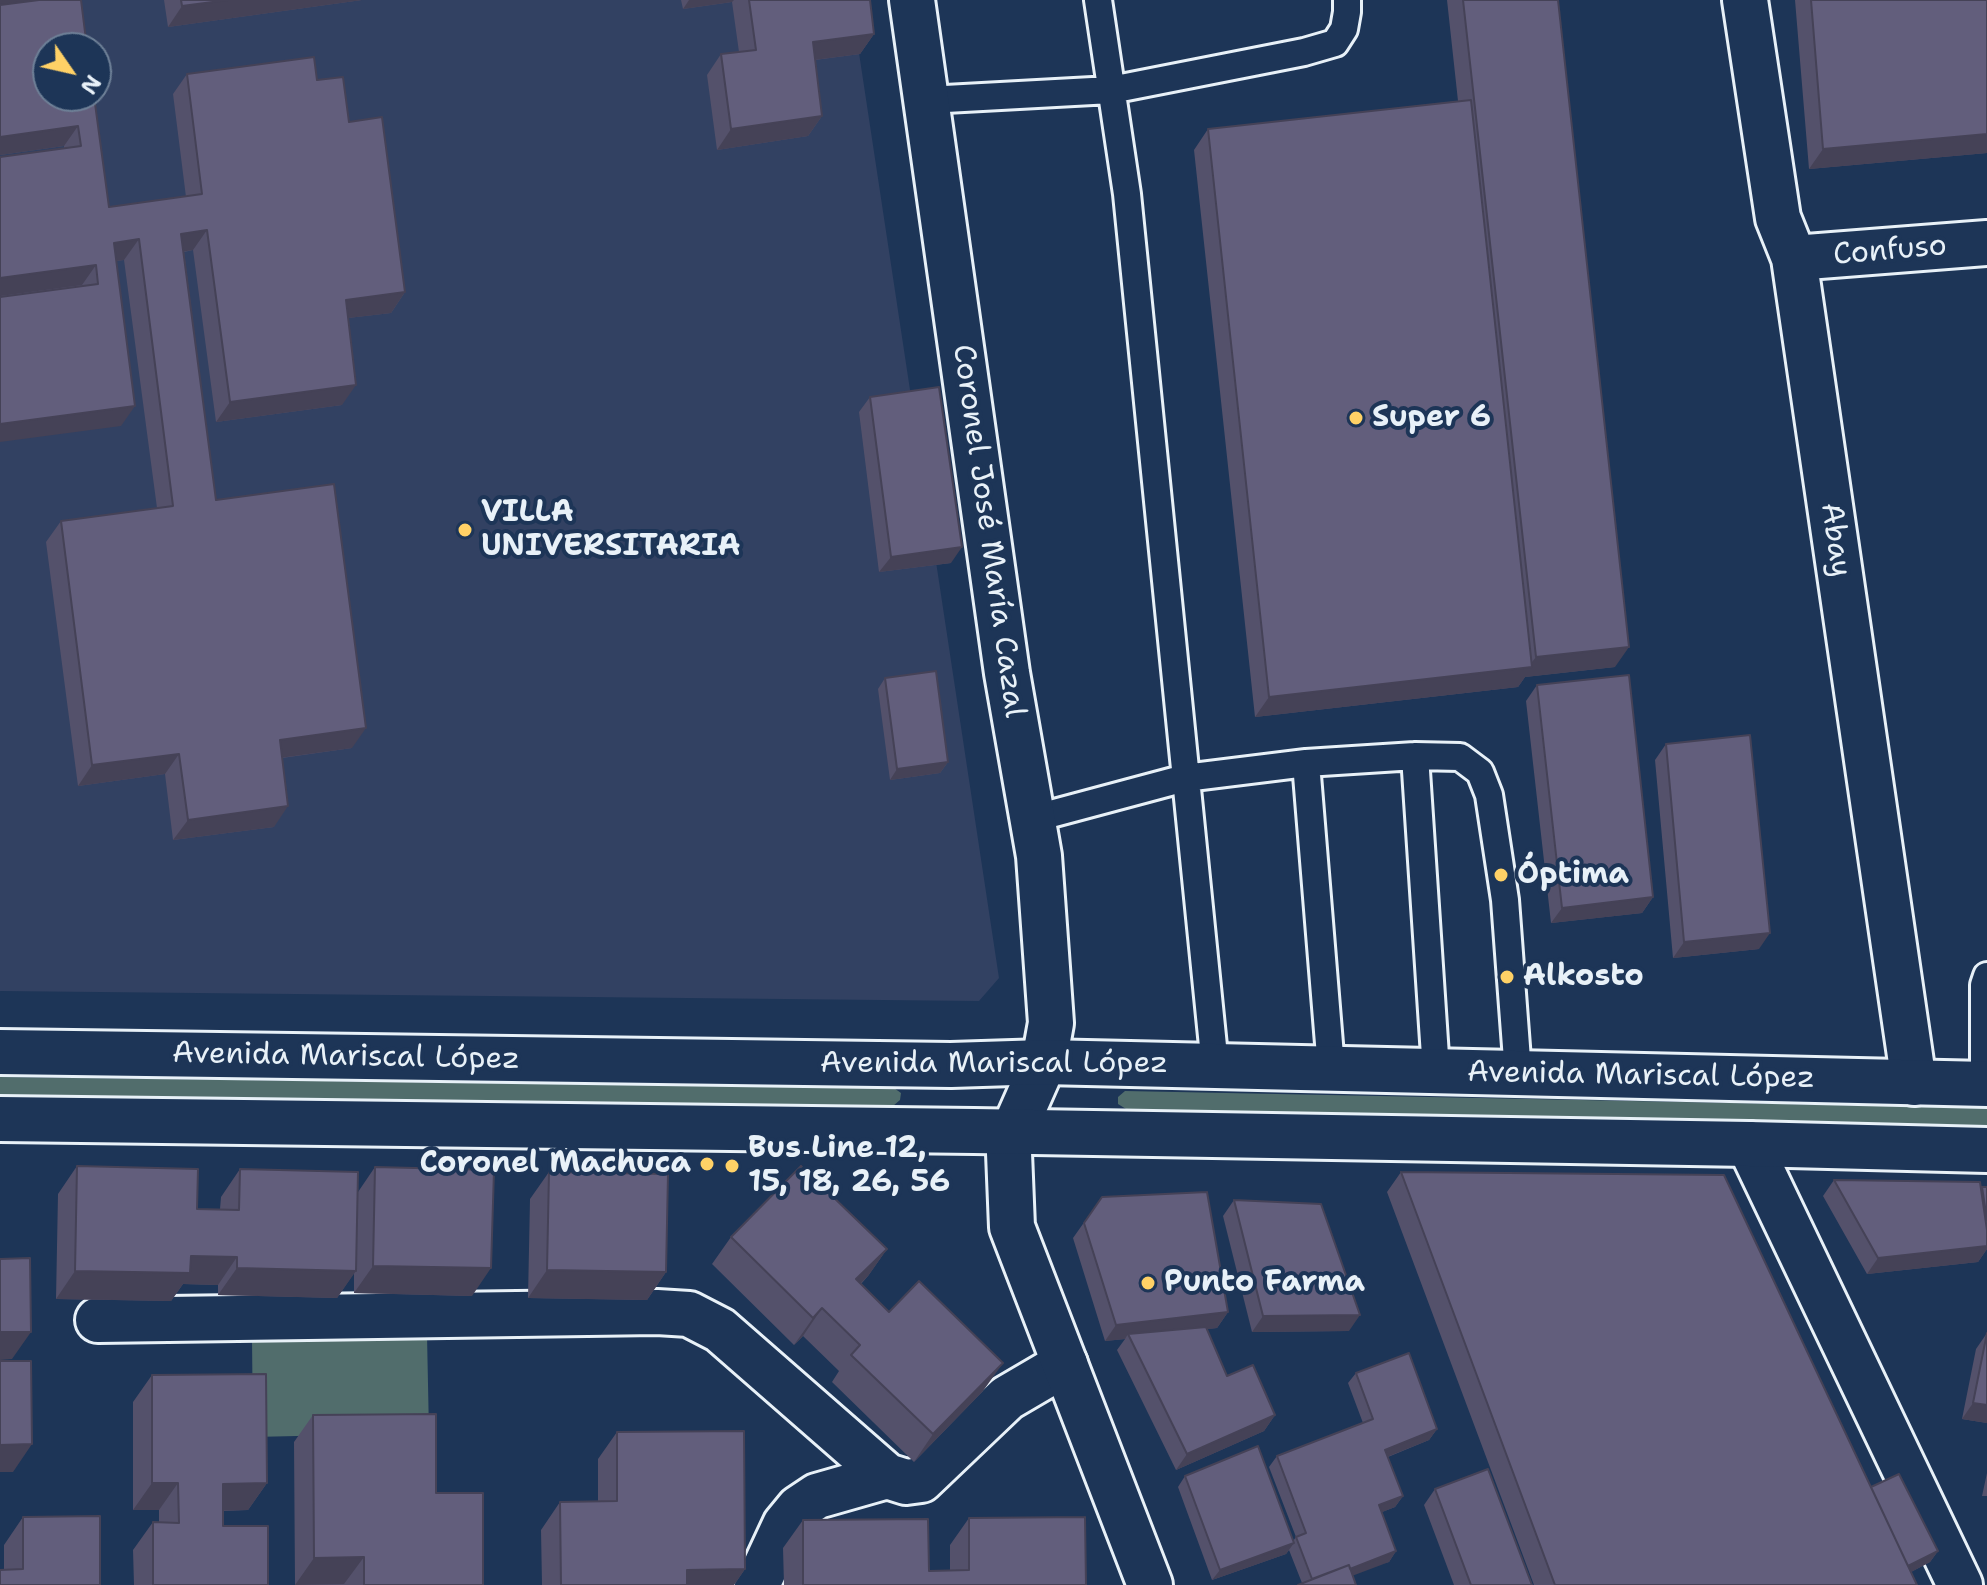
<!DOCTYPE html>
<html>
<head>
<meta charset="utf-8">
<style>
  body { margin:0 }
  #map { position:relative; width:1987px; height:1585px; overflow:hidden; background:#1d3557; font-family:"Shantell Sans",sans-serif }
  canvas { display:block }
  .north { position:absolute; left:32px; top:32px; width:80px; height:80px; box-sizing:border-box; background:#1d3557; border:2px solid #6e8097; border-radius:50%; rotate:124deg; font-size:22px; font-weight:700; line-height:32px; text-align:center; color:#e8f1f8 }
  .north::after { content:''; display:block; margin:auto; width:28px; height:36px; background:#ffd166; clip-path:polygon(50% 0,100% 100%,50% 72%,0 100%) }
</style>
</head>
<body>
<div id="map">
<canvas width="1987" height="1585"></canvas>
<div class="north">N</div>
</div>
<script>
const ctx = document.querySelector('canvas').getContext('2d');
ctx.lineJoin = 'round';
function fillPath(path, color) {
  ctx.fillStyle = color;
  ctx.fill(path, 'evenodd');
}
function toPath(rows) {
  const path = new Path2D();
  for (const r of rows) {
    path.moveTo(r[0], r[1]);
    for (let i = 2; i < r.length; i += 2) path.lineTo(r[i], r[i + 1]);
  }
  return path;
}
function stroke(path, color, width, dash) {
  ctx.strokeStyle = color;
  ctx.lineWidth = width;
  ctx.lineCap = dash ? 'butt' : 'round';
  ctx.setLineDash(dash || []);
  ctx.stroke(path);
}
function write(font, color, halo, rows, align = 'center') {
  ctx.font = font + ' "Shantell Sans",sans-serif';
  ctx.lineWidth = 8;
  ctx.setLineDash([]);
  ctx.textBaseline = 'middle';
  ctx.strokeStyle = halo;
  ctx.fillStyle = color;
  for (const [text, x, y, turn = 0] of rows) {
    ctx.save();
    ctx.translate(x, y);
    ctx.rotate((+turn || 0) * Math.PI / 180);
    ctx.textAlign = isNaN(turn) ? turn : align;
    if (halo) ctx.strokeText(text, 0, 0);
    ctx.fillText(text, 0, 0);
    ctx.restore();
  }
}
const built = toPath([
  [0,0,851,0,999,978,979,1001,0,991],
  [48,48,96,48,96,96,48,96]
]);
const green = toPath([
  [0,1077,894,1088,901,1093,900,1100,893,1106,0,1096],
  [1125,1091,1987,1108,1987,1127,1126,1109,1118,1104,1118,1097],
  [427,1335,429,1433,253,1437,252,1339]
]);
const service = toPath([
  [1098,0,1127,194,1215,1066],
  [927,100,1111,90,1304,52,1335,43,1344,29,1347,12,1347,0],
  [1415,756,1436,1071],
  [1306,763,1331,1068],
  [1032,819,1185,778,1306,763,1415,756,1460,757,1480,772,1489,795,1505,900,1518,1073],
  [1984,1084,1984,985,1987,976]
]);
const minor = toPath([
  [1745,0,1778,218,1794,258,1914,1083],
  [1794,258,1987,243],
  [1749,1144,1960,1585],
  [98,1320,657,1312,689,1314,720,1330,887,1476,906,1482,921,1480,1007,1398,1065,1364],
  [757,1585,785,1525,799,1508,817,1496,887,1476]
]);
const tertiary = toPath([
  [912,0,1007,673,1039,856,1051,1023,1044,1062,1013,1132,1009,1153,1012,1227,1150,1585]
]);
const trunk = toPath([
  [0,1052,951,1065,1044,1062,1987,1084],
  [0,1119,974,1131,1749,1144,1987,1150]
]);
const wall = toPath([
  [0,0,94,96,109,207,186,197,173,94,187,74,317,80,349,122,405,292,391,313,348,318,342,405,216,422,193,250,184,252,216,500,352,748,282,758,274,827,173,840,165,774,78,786,46,542,61,521,157,508,124,260,116,261,121,426,0,296,64,148,64,146,0,155],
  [164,0,362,0,168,27],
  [681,0,870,0,874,34,860,54,815,60,822,116,808,136,717,150,707,75,721,54,739,52,732,2,683,9],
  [1447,0,1558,0,1615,667,1525,677,1518,687,1255,717,1194,150,1208,129,1458,101],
  [1795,0,1987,0,1987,153,1809,169],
  [870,397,951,563,879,572,859,412],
  [885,678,948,762,940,773,890,780,878,689],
  [1537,685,1653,897,1642,913,1551,923,1526,701],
  [1666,744,1759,949,1673,958,1655,760],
  [77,1166,197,1209,220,1209,221,1197,240,1169,358,1192,375,1167,472,1296,354,1293,354,1273,337,1298,218,1295,218,1285,183,1284,171,1301,56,1299,58,1194],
  [549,1172,666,1272,647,1300,528,1298,530,1199],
  [1401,1172,1871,1487,1938,1551,1930,1562,1911,1572,1917,1585,1534,1585,1387,1192],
  [1834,1180,1981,1189,1982,1187,1987,1187,1987,1249,1978,1262,1867,1274,1823,1196],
  [1102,1197,1228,1312,1217,1328,1207,1329,1227,1376,1275,1415,1264,1431,1176,1470,1117,1350,1125,1339,1105,1341,1073,1238],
  [1234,1200,1349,1331,1252,1332,1223,1216],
  [731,1237,887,1249,868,1276,861,1284,889,1312,983,1391,914,1462,832,1382,839,1371,803,1336,794,1345,712,1264],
  [1987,1333,1987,1423,1962,1419,1976,1349],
  [1356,1373,1437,1429,1429,1440,1388,1457,1403,1496,1395,1507,1382,1512,1396,1551,1389,1562,1302,1583,1289,1550,1286,1554,1212,1580,1178,1487,1185,1476,1293,1541,1296,1537,1269,1467,1277,1456,1363,1423,1348,1383],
  [152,1375,267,1483,248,1510,223,1511,223,1526,268,1585,134,1585,133,1550,153,1522,159,1522,159,1510,133,1510,133,1402],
  [313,1415,436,1493,483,1585,295,1585,294,1442],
  [617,1432,745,1569,734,1585,542,1585,541,1530,560,1502,598,1502,598,1459],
  [1987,1473,1987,1496,1982,1496],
  [1435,1489,1532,1585,1454,1585,1424,1505],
  [23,1517,100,1585,4,1570,4,1545],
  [969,1518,1086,1585,784,1585,783,1548,803,1520,929,1571,950,1570,950,1545]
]);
const shadedWall = toPath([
  [0,0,52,0,0,8],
  [228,0,362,0,168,27,182,6],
  [689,0,734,0,732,2,683,9],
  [874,34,860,54,798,62,813,42],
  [822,116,808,136,717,150,731,129],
  [78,126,64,146,0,155,0,137],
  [1987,134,1987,153,1809,169,1823,149],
  [207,230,193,250,167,254,181,234],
  [139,239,124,260,99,263,114,243],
  [96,265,82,285,0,296,0,278],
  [405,292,391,313,331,320,346,300],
  [356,385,342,405,216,422,230,402],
  [135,406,121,426,0,442,0,424],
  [962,547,951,563,879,572,891,557],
  [1629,647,1615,667,1525,677,1518,687,1255,717,1269,697,1528,667,1536,657],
  [366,728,352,748,265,760,280,740],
  [179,754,165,774,78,786,92,765],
  [948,762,940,773,890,780,897,769],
  [288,806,274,827,173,840,188,820],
  [1653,897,1642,913,1551,923,1562,908],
  [1770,933,1759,949,1673,958,1684,942],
  [1987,1246,1987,1249,1978,1262,1867,1274,1878,1258],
  [887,1249,868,1276,837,1307,856,1279],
  [191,1256,237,1257,218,1285,183,1284,171,1301,56,1299,75,1271],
  [373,1266,491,1268,472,1296,354,1293],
  [237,1268,356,1271,337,1298,218,1295],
  [547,1270,666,1272,647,1300,528,1298],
  [822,1308,803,1336,794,1345,813,1318],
  [1228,1312,1217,1328,1130,1338,1128,1334,1125,1339,1105,1341,1116,1325],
  [1360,1315,1349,1331,1252,1332,1263,1316],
  [0,1332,31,1332,12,1359,0,1360],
  [1003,1363,983,1391,914,1462,933,1434],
  [1973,1403,1987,1405,1987,1423,1962,1419],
  [1275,1415,1264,1431,1176,1470,1187,1454],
  [1437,1429,1429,1440,1377,1461,1385,1450],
  [32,1444,13,1472,0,1472,0,1445],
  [152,1483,178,1483,159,1510,133,1510],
  [267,1483,248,1510,204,1511,223,1484],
  [1403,1496,1395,1507,1372,1516,1379,1505],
  [1294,1543,1286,1554,1212,1580,1220,1570],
  [1396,1551,1389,1562,1328,1585,1314,1583],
  [1938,1551,1930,1562,1892,1582,1899,1571],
  [364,1557,344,1584,295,1585,314,1558],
  [745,1569,734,1585,676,1585,687,1570]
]);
const building = toPath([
  [39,0,81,0,87,48,48,48,48,96,94,96,109,207,202,194,187,74,314,57,317,80,343,77,349,122,382,117,405,292,346,300,356,385,230,402,207,230,181,234,216,500,334,484,366,728,280,740,288,806,188,820,179,754,92,765,61,521,173,506,139,239,114,243,135,406,0,424,0,297,98,284,96,265,0,278,0,157,81,146,78,126,0,137,0,5,39,0],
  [181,0,228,0,182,6,181,0],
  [749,0,870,0,874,34,813,42,822,116,731,129,721,54,756,50,749,0],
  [1463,0,1558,0,1629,647,1536,657,1463,0],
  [1811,0,1987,0,1987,134,1823,149,1811,0],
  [1471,100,1532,667,1269,697,1208,129,1471,100],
  [939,387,962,547,891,557,870,397,939,387],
  [936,671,948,762,897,769,885,678,936,671],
  [1629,675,1653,897,1562,908,1537,685,1629,675],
  [1750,735,1770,933,1684,942,1666,744,1750,735],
  [77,1166,198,1169,197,1209,239,1210,240,1169,358,1172,356,1271,237,1268,237,1257,191,1256,190,1273,75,1271,77,1166],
  [801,1166,887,1249,856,1279,889,1312,919,1281,1003,1363,933,1434,851,1355,860,1345,822,1308,813,1318,731,1237,801,1166],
  [375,1167,494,1170,491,1268,373,1266,375,1167],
  [549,1172,668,1174,666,1272,547,1270,549,1172],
  [1401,1172,1724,1175,1917,1585,1555,1585,1401,1172],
  [1834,1180,1980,1182,1987,1230,1987,1246,1878,1258,1834,1180],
  [1982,1187,1987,1187,1987,1220,1982,1187],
  [1207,1192,1228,1312,1116,1325,1084,1223,1102,1197,1207,1192],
  [1234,1200,1321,1204,1360,1315,1263,1316,1234,1200],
  [30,1258,31,1332,0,1332,0,1259,30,1258],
  [1206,1327,1227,1376,1253,1365,1275,1415,1187,1454,1128,1334,1206,1327],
  [1987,1333,1987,1405,1973,1403,1987,1333],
  [1409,1353,1437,1429,1385,1450,1403,1496,1379,1505,1396,1551,1350,1569,1349,1565,1312,1579,1296,1537,1306,1533,1277,1456,1373,1419,1356,1373,1409,1353],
  [0,1361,31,1361,32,1444,0,1445,0,1361],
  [266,1374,267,1483,223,1484,223,1526,268,1526,268,1585,153,1585,153,1522,179,1523,178,1483,152,1483,152,1375,266,1374],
  [436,1414,436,1493,483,1493,483,1585,364,1585,364,1557,314,1558,313,1415,436,1414],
  [744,1431,745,1569,687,1570,687,1585,561,1585,560,1502,617,1501,617,1432,744,1431],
  [1258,1446,1294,1543,1220,1570,1185,1476,1258,1446],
  [1488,1469,1532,1585,1471,1585,1435,1489,1488,1469],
  [1899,1474,1938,1551,1908,1566,1871,1487,1899,1474],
  [100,1516,100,1585,0,1585,0,1570,23,1569,23,1517,100,1516],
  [1085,1517,1086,1585,803,1585,803,1520,928,1519,929,1571,969,1570,969,1518,1085,1517],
  [1349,1565,1356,1585,1298,1585,1349,1565]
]);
const markers = [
  [1356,418,8,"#ffd166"],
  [465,530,8,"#ffd166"],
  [1501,875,8,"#ffd166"],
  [1507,977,8,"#ffd166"],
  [707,1164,8,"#ffd166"],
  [732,1166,8,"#ffd166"],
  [1148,1283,8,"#ffd166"]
];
const streetNames = [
  ["Confuso",1890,251,-5],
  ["Coronel José María Cazal",988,531,82],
  ["Abay",1835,540,82],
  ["Avenida Mariscal López",346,1057,1],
  ["Avenida Mariscal López",994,1064],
  ["Avenida Mariscal López",1641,1076,1]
];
const poiNames = [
  ["Super 6",1372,418],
  ["VILLA",481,513],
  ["UNIVERSITARIA",481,547],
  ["Óptima",1517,875],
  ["Alkosto",1523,977],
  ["Bus Line 12,",748,1149],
  ["15, 18, 26, 56",748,1183],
  ["Coronel Machuca",691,1164,"right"],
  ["Punto Farma",1164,1283]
];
fillPath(built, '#324162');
fillPath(green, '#516d6c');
stroke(service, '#e8f1f8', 32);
stroke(minor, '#e8f1f8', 50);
stroke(tertiary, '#e8f1f8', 50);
stroke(trunk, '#e8f1f8', 50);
stroke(service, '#1d3557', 26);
stroke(minor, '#1d3557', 44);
stroke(tertiary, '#1d3557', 44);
stroke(trunk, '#1d3557', 44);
fillPath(wall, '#54516b');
fillPath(shadedWall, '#454257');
fillPath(building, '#625e7c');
stroke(building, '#454257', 2);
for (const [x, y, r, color] of markers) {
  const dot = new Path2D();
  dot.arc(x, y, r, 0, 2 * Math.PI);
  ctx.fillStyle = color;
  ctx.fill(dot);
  stroke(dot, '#1d3557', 3);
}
write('30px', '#e8f1f8', '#1d3557', streetNames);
write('bold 30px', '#e8f1f8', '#1d3557', poiNames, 'left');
</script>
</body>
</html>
